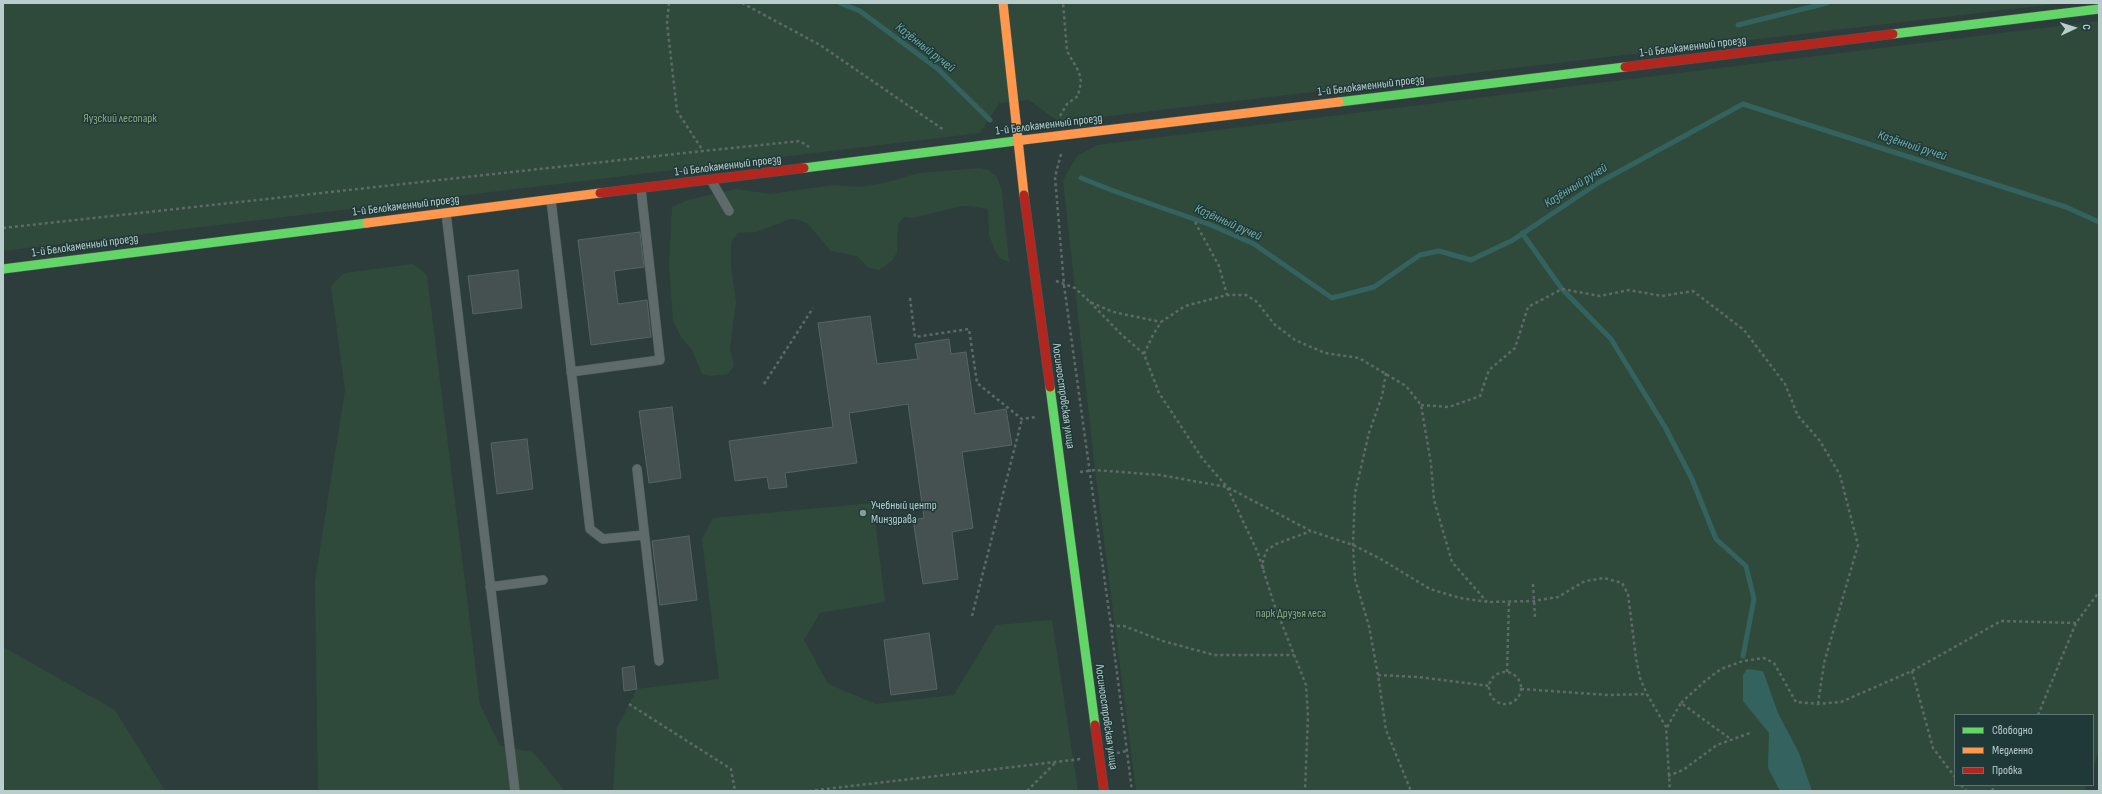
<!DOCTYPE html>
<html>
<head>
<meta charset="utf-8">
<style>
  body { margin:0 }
  #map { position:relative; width:2102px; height:794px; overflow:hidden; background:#2d3d3c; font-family:"Sofia Sans Condensed",sans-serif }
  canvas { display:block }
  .frame { position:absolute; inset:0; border:4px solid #b8cdcc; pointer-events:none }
  .legend { position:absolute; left:1954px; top:714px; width:140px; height:72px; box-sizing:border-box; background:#1f3938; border:1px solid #5c7473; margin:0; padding:5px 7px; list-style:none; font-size:12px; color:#b8cdcc }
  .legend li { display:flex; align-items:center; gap:8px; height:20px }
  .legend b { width:20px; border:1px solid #5c7473 }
  .north { position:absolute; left:2054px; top:8px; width:40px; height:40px; -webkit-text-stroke:3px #1f3938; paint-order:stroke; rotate:86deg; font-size:11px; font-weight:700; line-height:16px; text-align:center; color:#b8cdcc }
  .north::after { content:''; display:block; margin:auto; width:14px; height:18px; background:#b8cdcc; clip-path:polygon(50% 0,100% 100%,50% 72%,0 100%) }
</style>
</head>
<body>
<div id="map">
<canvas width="2102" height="794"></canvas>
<div class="frame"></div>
<ul class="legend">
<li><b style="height:5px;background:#63d668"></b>Свободно</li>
<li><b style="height:5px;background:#ff974d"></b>Медленно</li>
<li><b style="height:5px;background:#b3261e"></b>Пробка</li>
</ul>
<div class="north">С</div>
</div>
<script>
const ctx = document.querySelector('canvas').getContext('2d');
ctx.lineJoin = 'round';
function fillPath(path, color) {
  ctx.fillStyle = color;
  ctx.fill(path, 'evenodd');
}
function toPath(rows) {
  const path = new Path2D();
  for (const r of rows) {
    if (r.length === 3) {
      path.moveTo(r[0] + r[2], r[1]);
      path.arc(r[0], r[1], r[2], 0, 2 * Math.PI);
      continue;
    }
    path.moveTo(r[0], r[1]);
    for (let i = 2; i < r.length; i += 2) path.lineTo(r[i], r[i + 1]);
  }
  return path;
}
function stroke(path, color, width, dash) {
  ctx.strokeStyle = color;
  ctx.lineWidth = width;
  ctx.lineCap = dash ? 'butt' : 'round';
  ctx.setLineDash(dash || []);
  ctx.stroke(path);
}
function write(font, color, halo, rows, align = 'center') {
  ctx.font = font + ' "Sofia Sans Condensed",sans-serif';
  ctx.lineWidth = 3;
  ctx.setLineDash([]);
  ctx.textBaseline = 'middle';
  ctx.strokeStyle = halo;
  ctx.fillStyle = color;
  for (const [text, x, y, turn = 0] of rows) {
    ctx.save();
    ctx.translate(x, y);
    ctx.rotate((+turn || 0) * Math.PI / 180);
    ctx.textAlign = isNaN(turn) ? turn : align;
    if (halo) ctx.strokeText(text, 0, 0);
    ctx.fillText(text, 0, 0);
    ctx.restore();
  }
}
const green = toPath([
  [3,3,2063,3,1059,122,1029,100,999,103,980,133,3,251],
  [2099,21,2099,752,2093,767,2093,715,1955,715,1955,785,2086,785,2084,791,1136,791,1095,470,1063,180,1077,156,1097,145],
  [980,168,988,170,997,177,1002,192,1009,262,1000,258,995,251,989,235,988,209,970,206,962,206,912,218,904,217,898,224,897,252,893,260,879,270,869,268,857,256,831,251,807,223,799,220,790,219,756,232,738,233,732,240,731,249,731,267,736,302,730,348,734,366,728,374,711,376,702,374,692,350,681,337,673,321,669,266,672,207,688,200,736,189,770,194,833,185,860,187,884,183,919,173],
  [413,264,427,275,480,704,500,746,533,752,565,791,318,791,315,581,345,390,331,286,344,273],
  [873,503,885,602,820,613,804,640,828,684,876,704,954,695,996,625,1052,620,1078,791,613,791,617,728,637,689,719,679,702,539,713,518],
  [3,647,115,710,165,791,3,791]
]);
const water = toPath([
  [1747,669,1763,671,1778,713,1799,753,1812,791,1780,791,1768,768,1769,733,1743,701,1743,675]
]);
const stream = toPath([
  [840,3,860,11,938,69,990,120],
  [1738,25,1827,3],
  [1081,178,1114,191,1211,225,1254,244,1332,298,1374,287,1420,255,1439,251,1471,260,1513,240,1598,183,1743,104,2066,207,2099,222],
  [1522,233,1562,289,1611,339,1665,427,1692,479,1716,539,1746,566,1754,599,1743,656]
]);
const building = toPath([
  [640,232,644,267,614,271,618,304,647,300,651,337,591,345,578,240,640,232],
  [518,270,522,308,473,314,468,276,518,270],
  [870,316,877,364,918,359,915,344,949,339,951,354,966,352,975,414,1006,409,1012,445,962,452,973,528,952,532,958,579,923,584,913,520,924,518,908,404,849,413,857,463,785,473,787,487,769,489,767,477,735,481,729,441,833,427,818,323,870,316],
  [672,407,681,478,649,483,639,411,672,407],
  [527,439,533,489,497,494,491,443,527,439],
  [689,536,697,600,660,605,652,541,689,536],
  [929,633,937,689,891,695,884,640,929,633],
  [634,666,637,689,624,691,622,668,634,666]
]);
const path = toPath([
  [669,3,667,23,677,111,703,151],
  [742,3,820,45,944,130],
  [1060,116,1067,104,1078,96,1081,82,1079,72,1067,51,1063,3],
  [1061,154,1055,177,1064,285,1111,626,1132,791],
  [1195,222,1219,266,1227,295],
  [3,228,703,151,800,141,809,147],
  [1056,281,1075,288,1090,302,1113,312,1161,322],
  [910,298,915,337,969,329,977,383,1022,419,1036,417],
  [1090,302,1121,334,1144,354,1159,393,1202,458,1227,487,1258,553,1274,604,1306,685,1308,716,1305,791],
  [1144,354,1153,335,1161,322,1185,306,1227,295,1246,295,1257,302,1274,324,1295,340,1325,353,1359,358,1406,386,1421,405,1431,464,1434,500,1452,562,1487,602],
  [1386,373,1382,396,1369,433,1355,493,1353,545,1355,579,1369,626,1378,675,1386,730,1411,791],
  [764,384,813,308],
  [1421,405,1449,407,1480,396,1489,370,1515,348,1528,307,1562,289,1600,296,1629,290,1662,296,1693,291,1744,330,1785,384,1798,416,1820,441,1840,475,1858,545,1824,663,1818,704],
  [1080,472,1095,470,1160,475,1227,487,1311,531,1353,545,1379,558,1430,589,1460,598,1488,602,1534,601,1558,597,1585,581,1604,578,1622,583,1628,594,1636,658,1640,678,1647,694,1666,727,1670,791],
  [1263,569,1263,560,1267,550,1276,544,1311,531],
  [1533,584,1535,617],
  [972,616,1022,419],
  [1111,626,1124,626,1163,641,1214,655,1294,655],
  [1912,671,1933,748,1955,777],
  [1507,672,1509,602],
  [1505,688,16],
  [1378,675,1418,677,1490,686],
  [1521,689,1608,695,1647,694],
  [1681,703,1705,681,1721,669,1743,661,1764,658,1774,663,1796,702,1818,704,1841,702,1912,671,2001,621,2076,623],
  [629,704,731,769,735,791],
  [2038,715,2076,623,2099,592],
  [1667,727,1681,703,1732,740],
  [1117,753,1127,751],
  [1668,776,1683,770,1717,745,1750,733],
  [1961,785,1966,791],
  [809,791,1081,759],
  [1027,791,1056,762],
  [1992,791,1995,785]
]);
const lane = toPath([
  [711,180,729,211],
  [551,200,590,529,603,539,644,535],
  [446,213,515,791],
  [571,372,660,360,641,189],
  [637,469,659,661],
  [490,587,543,580]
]);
const fast = toPath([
  [1893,34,2099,9],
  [1339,102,1625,67],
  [804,168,1023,140],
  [3,269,367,223],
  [1050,387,1095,725]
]);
const slow = toPath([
  [1003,3,1024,195],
  [1023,140,1339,102],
  [367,223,600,193]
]);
const jam = toPath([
  [1625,67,1893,34],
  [600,193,804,168],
  [1024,195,1050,387],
  [1095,725,1104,791]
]);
const markers = [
  [863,513,4,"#879b9a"]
];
const streetNames = [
  ["1-й Белокаменный проезд",1693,47,-7],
  ["1-й Белокаменный проезд",1371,86,-7],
  ["1-й Белокаменный проезд",1049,125,-7],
  ["1-й Белокаменный проезд",728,166,-7],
  ["1-й Белокаменный проезд",406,206,-7],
  ["1-й Белокаменный проезд",85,246,-8],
  ["Лосиноостровская улица",1063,396,82],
  ["Лосиноостровская улица",1106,717,82]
];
const parkNames = [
  ["Яузский лесопарк",120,119],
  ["парк Друзья леса",1291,614]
];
const poiNames = [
  ["Учебный центр",871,506],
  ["Минздрава",871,520]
];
const waterNames = [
  ["Казённый ручей",925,48,38],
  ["Казённый ручей",1912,146,18],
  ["Казённый ручей",1576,186,-32],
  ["Казённый ручей",1228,223,24]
];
fillPath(green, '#2f4a3b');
fillPath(water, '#33625f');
stroke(stream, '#33625f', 5);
fillPath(building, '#445150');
stroke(building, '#556563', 1);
stroke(lane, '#4d5958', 10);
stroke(fast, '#4d5958', 10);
stroke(slow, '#4d5958', 10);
stroke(jam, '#4d5958', 10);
stroke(path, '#5d6a67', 2.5, [3, 3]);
stroke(lane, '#5e6b6a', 9);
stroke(fast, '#63d668', 9);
stroke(slow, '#ff974d', 9);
stroke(jam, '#b3261e', 9);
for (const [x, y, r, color] of markers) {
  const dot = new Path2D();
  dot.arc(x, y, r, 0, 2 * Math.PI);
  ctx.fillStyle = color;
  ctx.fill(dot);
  stroke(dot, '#1f3938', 1.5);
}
write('12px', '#b8cdcc', '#1f3938', streetNames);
write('12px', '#8fa97d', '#1f3938', parkNames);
write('12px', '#b8cdcc', '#1f3938', poiNames, 'left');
write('italic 13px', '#70ada8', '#1f3938', waterNames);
</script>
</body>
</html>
